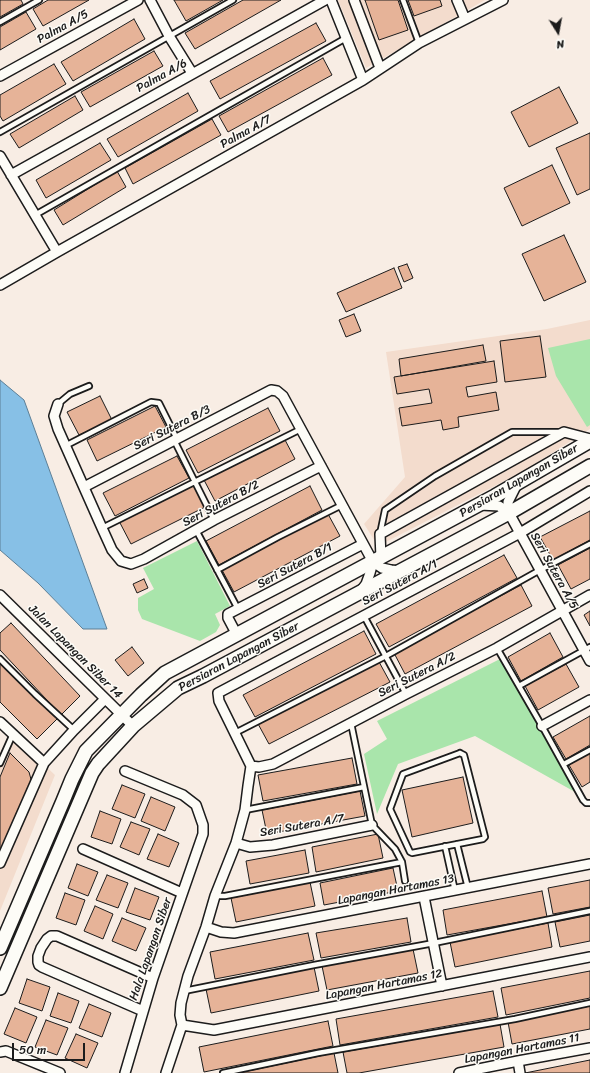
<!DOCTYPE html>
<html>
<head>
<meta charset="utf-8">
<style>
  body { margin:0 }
  #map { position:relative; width:590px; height:1073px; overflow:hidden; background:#f8ede4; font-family:Sriracha,sans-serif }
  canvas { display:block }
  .north { position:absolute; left:538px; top:12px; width:40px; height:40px; -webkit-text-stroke:3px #fdfcf7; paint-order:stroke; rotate:169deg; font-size:11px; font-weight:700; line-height:16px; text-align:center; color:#1c1c1c }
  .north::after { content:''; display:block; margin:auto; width:14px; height:18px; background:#1c1c1c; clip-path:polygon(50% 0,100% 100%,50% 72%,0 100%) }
  .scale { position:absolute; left:12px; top:1043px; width:73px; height:18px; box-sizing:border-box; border:2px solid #1c1c1c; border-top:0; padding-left:5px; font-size:12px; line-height:14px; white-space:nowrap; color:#1c1c1c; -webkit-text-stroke:3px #fdfcf7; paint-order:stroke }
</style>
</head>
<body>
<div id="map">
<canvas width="590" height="1073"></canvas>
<div class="north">N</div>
<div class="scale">50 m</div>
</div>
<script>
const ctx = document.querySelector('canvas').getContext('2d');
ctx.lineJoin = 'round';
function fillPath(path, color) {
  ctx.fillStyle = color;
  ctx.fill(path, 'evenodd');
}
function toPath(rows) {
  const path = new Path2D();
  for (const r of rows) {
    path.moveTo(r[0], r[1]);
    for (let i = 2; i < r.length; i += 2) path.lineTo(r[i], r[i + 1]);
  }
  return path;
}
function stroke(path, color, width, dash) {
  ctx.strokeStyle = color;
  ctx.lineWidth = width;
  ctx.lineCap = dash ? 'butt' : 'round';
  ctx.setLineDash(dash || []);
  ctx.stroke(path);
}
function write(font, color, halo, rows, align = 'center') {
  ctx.font = font + ' Sriracha,sans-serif';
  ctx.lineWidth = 3;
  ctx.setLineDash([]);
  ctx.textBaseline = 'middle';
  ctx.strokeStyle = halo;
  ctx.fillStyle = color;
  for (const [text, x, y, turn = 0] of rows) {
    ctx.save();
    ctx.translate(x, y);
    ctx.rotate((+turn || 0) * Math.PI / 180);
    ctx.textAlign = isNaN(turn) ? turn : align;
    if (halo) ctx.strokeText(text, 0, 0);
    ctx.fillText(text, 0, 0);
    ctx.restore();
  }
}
const built = toPath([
  [338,0,485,0,366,68],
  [590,320,590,429,522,472,378,546,364,524,405,477,386,352,547,329],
  [12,734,55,775,0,911,0,762]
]);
const green = toPath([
  [590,339,590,425,587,427,556,376,548,348],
  [197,541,230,606,215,614,220,625,216,632,200,641,142,619,138,610,138,598,154,589,143,568],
  [502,658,519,686,575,792,475,736,398,764,377,814,364,754,387,739,377,721]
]);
const water = toPath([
  [0,380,24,400,107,629,83,629,38,583,0,550,0,380]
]);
const building = toPath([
  [0,0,21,0,23,4,0,17,0,0],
  [48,0,89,0,43,26,33,9,48,0],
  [174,0,223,0,186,21,174,0],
  [243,0,281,0,195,49,185,33,243,0],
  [365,0,398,0,408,30,379,40,365,0],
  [408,0,440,0,442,6,414,16,408,0],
  [26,12,36,29,0,50,0,27,26,12],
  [134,19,145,39,73,81,61,62,134,19],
  [316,23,326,41,220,99,210,81,316,23],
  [154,51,163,66,90,107,81,92,154,51],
  [323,58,332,75,228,132,219,116,323,58],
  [54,64,66,84,3,121,0,116,0,95,54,64],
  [559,87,578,123,529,147,511,112,559,87],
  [188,93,198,111,118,157,107,139,188,93],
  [75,96,83,110,19,148,10,134,75,96],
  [212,119,221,135,133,184,125,168,212,119],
  [590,133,590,189,577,195,556,148,590,133],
  [100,143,111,160,46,198,36,180,100,143],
  [552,165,570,203,522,226,504,188,552,165],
  [117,171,126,187,63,225,54,210,117,171],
  [564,235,586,282,544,301,522,254,564,235],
  [407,264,413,278,404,282,398,267,407,264],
  [394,268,402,288,346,312,337,293,394,268],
  [354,314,361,331,346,337,339,320,354,314],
  [540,336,546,377,505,382,500,341,540,336],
  [483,345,486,361,401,376,399,359,483,345],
  [494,361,497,382,466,387,468,397,496,392,499,410,458,417,459,427,443,430,441,420,402,426,399,408,432,403,429,389,397,394,394,377,494,361],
  [100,396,112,420,79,435,67,412,100,396],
  [155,406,166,427,97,461,87,440,155,406],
  [268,408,280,431,198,473,186,450,268,408],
  [284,438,295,459,215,501,204,480,284,438],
  [177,456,189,478,115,516,103,493,177,456],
  [193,484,205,507,131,544,119,521,193,484],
  [310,486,322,510,219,565,206,541,310,486],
  [590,511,590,540,553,560,540,537,590,511],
  [328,514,340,536,234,592,222,570,328,514],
  [590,548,590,579,571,589,558,565,590,548],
  [504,555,517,578,389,647,376,624,504,555],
  [144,579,148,588,137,593,133,584,144,579],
  [521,585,532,606,405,674,394,653,521,585],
  [590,611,590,626,584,615,590,611],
  [11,623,80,696,61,715,0,650,0,633,11,623],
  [364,631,376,654,255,717,243,695,364,631],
  [550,633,563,657,521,681,508,657,550,633],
  [132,647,144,663,128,676,115,660,132,647],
  [378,660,390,682,269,744,257,722,378,660],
  [0,664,57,719,37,739,0,702,0,664],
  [566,664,579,687,538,710,525,686,566,664],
  [590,716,590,745,566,759,553,737,590,716],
  [590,752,590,782,582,787,569,765,590,752],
  [10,753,29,772,32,783,0,852,0,777,10,753],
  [352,758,357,784,263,801,258,775,352,758],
  [463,777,473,823,412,837,402,790,463,777],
  [122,785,145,794,135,818,112,809,122,785],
  [360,791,365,816,267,834,262,810,360,791],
  [151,797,175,807,165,831,141,821,151,797],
  [100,811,121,819,112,844,91,837,100,811],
  [131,822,150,829,139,855,120,847,131,822],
  [158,834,179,843,169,867,147,859,158,834],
  [378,834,383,858,316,872,312,847,378,834],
  [305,850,309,873,250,884,246,861,305,850],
  [77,864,98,872,88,896,68,888,77,864],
  [393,868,398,891,324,905,320,883,393,868],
  [107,875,128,883,118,908,96,900,107,875],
  [590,880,590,907,553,914,548,888,590,880],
  [310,882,315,906,236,922,231,898,310,882],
  [135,888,159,897,150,920,126,912,135,888],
  [542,891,547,917,447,935,443,910,542,891],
  [65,893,85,900,76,925,56,918,65,893],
  [95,906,113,914,103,939,84,931,95,906],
  [590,915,590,941,560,947,555,922,590,915],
  [122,918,146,928,136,951,112,941,122,918],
  [407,918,411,942,321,958,316,933,407,918],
  [548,923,552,947,455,967,450,942,548,923],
  [308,933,314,960,215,979,210,952,308,933],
  [413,949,418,973,327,990,322,966,413,949],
  [314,967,319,991,211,1013,206,989,314,967],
  [590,971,590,998,506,1015,501,988,590,971],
  [27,979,50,987,42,1011,19,1003,27,979],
  [493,991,498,1017,340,1045,336,1019,493,991],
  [58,993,79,1001,71,1023,50,1016,58,993],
  [89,1004,111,1013,102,1037,79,1028,89,1004],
  [590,1006,590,1029,512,1044,508,1022,590,1006],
  [15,1008,37,1017,26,1043,4,1034,15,1008],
  [46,1020,68,1028,57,1055,35,1047,46,1020],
  [328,1021,333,1046,204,1072,199,1047,328,1021],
  [500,1024,504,1047,359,1073,347,1073,343,1052,500,1024],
  [76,1034,98,1043,87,1068,65,1058,76,1034],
  [334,1053,338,1073,238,1073,334,1053],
  [590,1060,590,1073,525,1073,590,1060]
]);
const service = toPath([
  [403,0,419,43],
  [0,22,39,0],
  [0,132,233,0],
  [35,215,346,38],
  [58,404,70,394,89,386],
  [174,440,214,520],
  [65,446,151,402,159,403,177,439],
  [102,528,301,429],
  [196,530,238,609],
  [380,534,385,510,435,476,512,432,560,432],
  [217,570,278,537,342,505],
  [364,616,406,694],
  [497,648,542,726,583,800,586,803,590,803],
  [0,659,35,694,74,730],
  [519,686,590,647],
  [351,723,372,825,395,849,402,862,405,881],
  [235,733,386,656,540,570,590,544],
  [460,753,464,755,485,837,483,839,412,853,410,852,390,809,403,774,460,753],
  [0,763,13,734],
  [564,764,590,750],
  [245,810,364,787],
  [457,844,468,888],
  [445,846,455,891],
  [215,896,225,896,402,862],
  [184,991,314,965,434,943,590,911],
  [223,1073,318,1053,515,1019,590,1003]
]);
const minor = toPath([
  [150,0,169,36,192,73],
  [331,0,363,80],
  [354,0,380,68],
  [457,0,465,19],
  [0,76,138,0],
  [0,156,57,252],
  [11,175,325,0],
  [0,285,57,252,363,80,419,43,503,0],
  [58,404,54,416,58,429,102,528,112,550,121,561,131,564,144,559,214,520,321,466],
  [517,484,508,502,509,513,590,661],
  [84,487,271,390,277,391,283,396,373,562,382,568,391,570,400,571],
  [480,505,499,506,509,513],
  [381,558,380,534,564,432,590,439],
  [360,592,366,584,370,573,373,562],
  [0,595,133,726],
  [237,635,228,618,228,614,363,544],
  [0,722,44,763],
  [542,726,590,700],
  [251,766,259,767,273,764,406,694,497,648,590,595],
  [125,771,183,795,196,805,203,825,203,834,153,978,125,1073],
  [236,843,250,847,273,845,372,825],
  [83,849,182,893],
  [0,863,44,763,74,730,105,699],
  [424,897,442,986],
  [206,927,221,932,234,933,590,864],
  [143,1011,42,967,39,965,38,962,38,956,41,948,47,939,51,936,57,936,153,978],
  [182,1025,214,1030,590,957],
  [0,1052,6,1051,60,1073],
  [518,1061,520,1073],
  [166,1073,182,1025,180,1015,181,1003,188,976,206,927,215,896,236,843,245,810,248,786,251,766,219,701,218,693,520,533,590,491],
  [459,1073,518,1061,590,1048]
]);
const secondary = toPath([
  [0,948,63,801,72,779,86,751,141,695,165,673,495,496,590,441],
  [0,988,92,773,98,764,133,726,178,688,203,676,509,513,590,466]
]);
const streetNames = [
  ["Palma A/5",63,27,-29],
  ["Palma A/6",162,76,-29],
  ["Palma A/7",246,132,-29],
  ["Seri Sutera B/3",172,428,-27],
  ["Persiaran Lapangan Siber",519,481,-30],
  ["Seri Sutera B/2",221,504,-28],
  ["Seri Sutera B/1",295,566,-28],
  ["Seri Sutera A/5",554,571,61],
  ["Seri Sutera A/1",400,583,-28],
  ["Jalan Lapangan Siber 14",75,652,45],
  ["Persiaran Lapangan Siber",239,657,-28],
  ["Seri Sutera A/2",417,675,-27],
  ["Seri Sutera A/7",302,826,-10],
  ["Lapangan Hartamas 13",396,890,-11],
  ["Hala Lapangan Siber",151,949,-71],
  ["Lapangan Hartamas 12",384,985,-11],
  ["Lapangan Hartamas 11",522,1049,-11]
];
fillPath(built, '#f3dccd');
fillPath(green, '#a9e5ab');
fillPath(water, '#87c0e6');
stroke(water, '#5c7e95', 1);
fillPath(building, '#e6b398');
stroke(building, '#1c1c1c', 1);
stroke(service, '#1c1c1c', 8);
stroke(minor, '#1c1c1c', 12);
stroke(secondary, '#1c1c1c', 16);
stroke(service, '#fdfcf7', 4.5);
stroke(minor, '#fdfcf7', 9);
stroke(secondary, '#fdfcf7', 13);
write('12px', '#1c1c1c', '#fdfcf7', streetNames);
</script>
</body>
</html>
